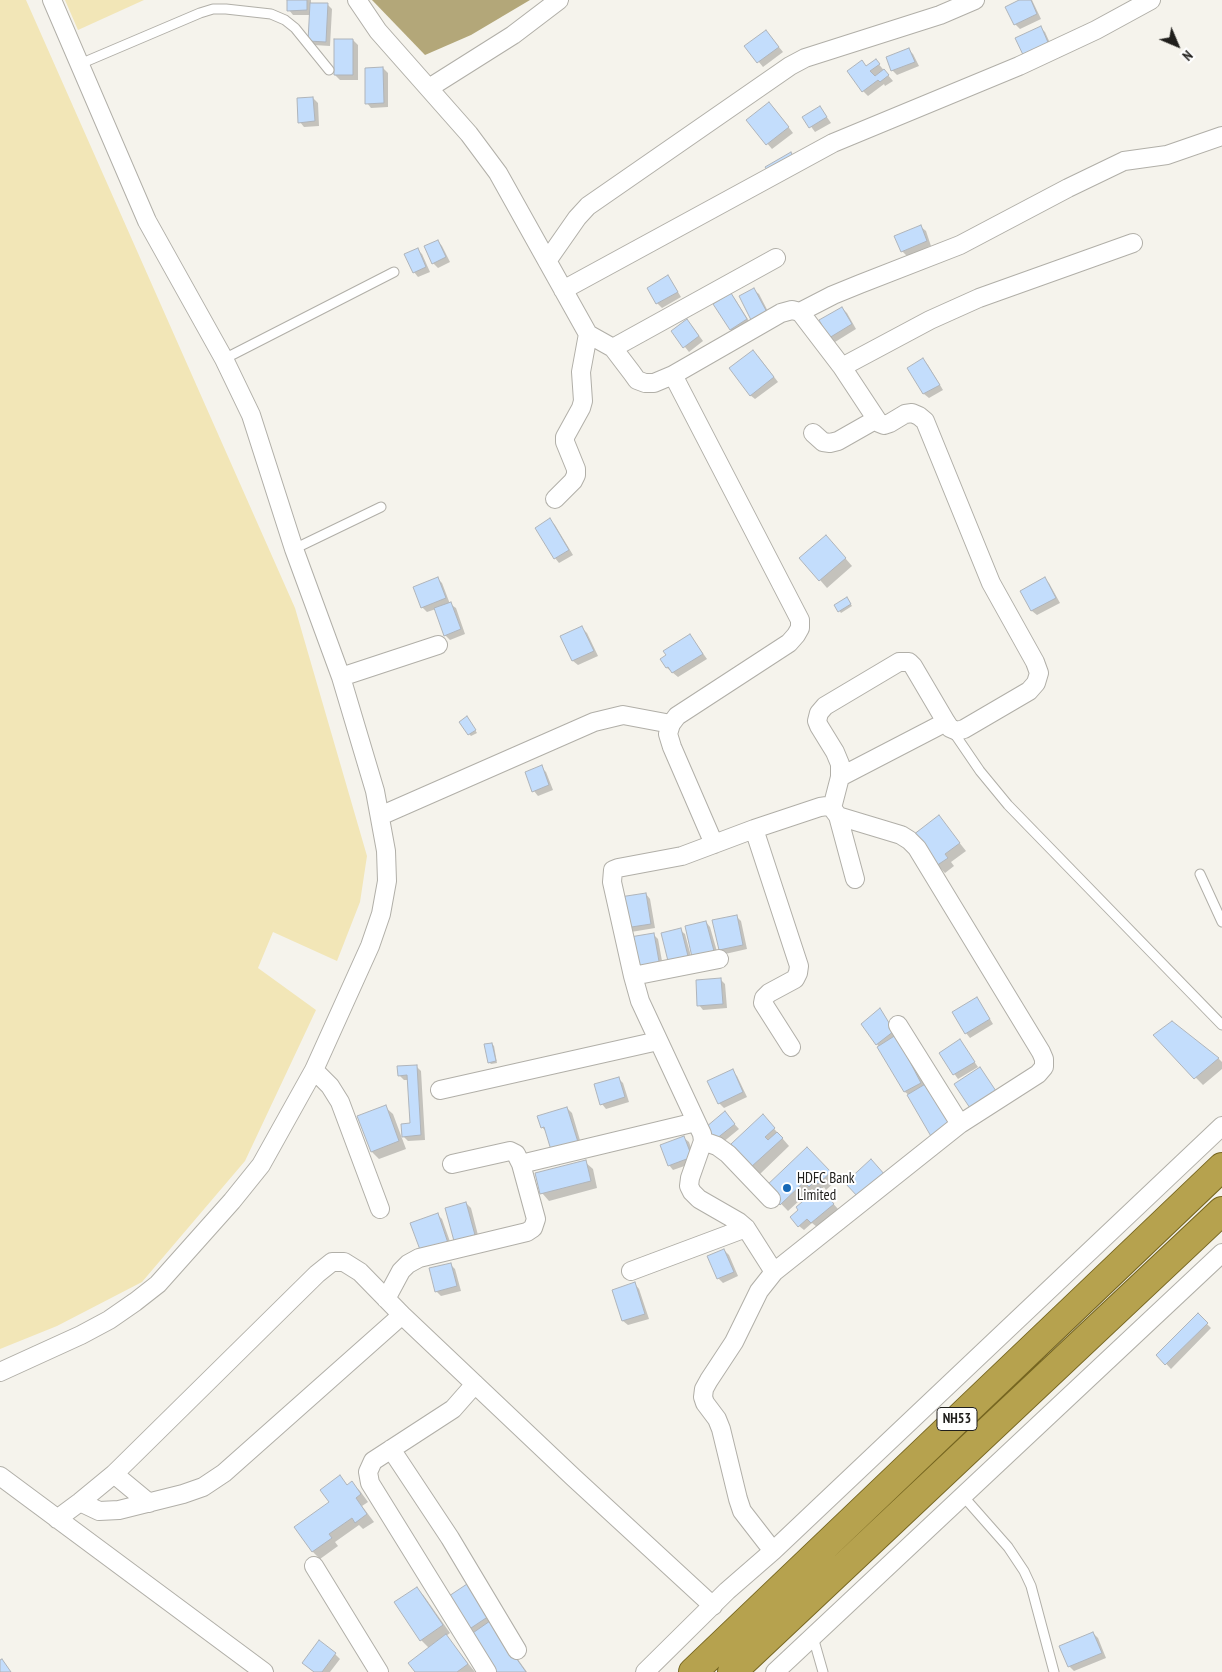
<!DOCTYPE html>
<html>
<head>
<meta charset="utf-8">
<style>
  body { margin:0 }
  #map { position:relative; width:1222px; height:1672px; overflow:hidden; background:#f5f3ec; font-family:"PT Sans Narrow",sans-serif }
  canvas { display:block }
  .north { position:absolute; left:1152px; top:20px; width:50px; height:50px; -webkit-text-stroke:4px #fff; paint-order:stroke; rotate:135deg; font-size:14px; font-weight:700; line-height:20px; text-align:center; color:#201f1c }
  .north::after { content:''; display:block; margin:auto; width:18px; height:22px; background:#201f1c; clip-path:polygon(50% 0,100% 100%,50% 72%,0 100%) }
</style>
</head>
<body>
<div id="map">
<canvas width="1222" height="1672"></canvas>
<div class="north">N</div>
</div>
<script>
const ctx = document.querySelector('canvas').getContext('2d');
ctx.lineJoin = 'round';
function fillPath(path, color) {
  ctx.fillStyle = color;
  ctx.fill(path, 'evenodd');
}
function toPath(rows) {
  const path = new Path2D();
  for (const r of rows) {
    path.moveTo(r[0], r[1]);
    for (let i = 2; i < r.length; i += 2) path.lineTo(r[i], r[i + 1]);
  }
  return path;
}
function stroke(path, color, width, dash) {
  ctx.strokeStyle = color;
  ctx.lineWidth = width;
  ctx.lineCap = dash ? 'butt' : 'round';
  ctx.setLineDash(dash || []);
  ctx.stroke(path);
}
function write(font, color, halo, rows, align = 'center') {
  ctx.font = font + ' "PT Sans Narrow",sans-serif';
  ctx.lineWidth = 4;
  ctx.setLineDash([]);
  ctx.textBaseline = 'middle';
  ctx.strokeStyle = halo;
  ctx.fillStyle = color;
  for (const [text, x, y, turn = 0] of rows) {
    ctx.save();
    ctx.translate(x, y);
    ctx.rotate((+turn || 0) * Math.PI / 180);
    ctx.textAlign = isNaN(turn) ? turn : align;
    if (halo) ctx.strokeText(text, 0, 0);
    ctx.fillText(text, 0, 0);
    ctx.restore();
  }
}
const green = toPath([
  [0,0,26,0,295,608,367,856,360,902,337,961,273,932,258,968,316,1010,245,1161,142,1282,57,1326,0,1349],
  [65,0,144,0,78,30]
]);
const water = toPath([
  [372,0,530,0,471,35,425,55]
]);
const shadow = toPath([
  [288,0,311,0,311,4,327,4,332,9,330,46,314,45,309,40,311,15,293,15,289,10],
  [1022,0,1032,0,1041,19,1020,29,1015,24],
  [1040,27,1045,32,1054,52,1030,63],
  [766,31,783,52,763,67,746,46],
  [353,40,358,45,358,80,340,80,335,75],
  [908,49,913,54,919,66,897,75,893,71,887,58],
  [876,61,893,81,885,86,884,84,868,96,863,91,867,67],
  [383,68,388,73,388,107,371,108,367,103],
  [313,98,318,103,319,126,304,127,300,122],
  [820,107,831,123,815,132,804,117],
  [774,108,793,133,772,149,748,121],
  [921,227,926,231,931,246,928,247,929,249,913,263,910,255,907,256,902,251],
  [438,241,442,246,450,262,438,268,433,263],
  [417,249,422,254,430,272,418,277,414,272],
  [668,277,672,282,681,297,662,308,657,303,649,288],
  [754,290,759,294,773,321,759,328],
  [731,294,735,299,751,324,735,334,731,330],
  [842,308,847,313,856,329,835,342,830,337],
  [692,326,703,341,689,352,673,332],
  [758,356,778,382,755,399,750,395],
  [923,360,928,365,943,390,929,398,924,394,909,368],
  [550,520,555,525,573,555,559,563,555,558],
  [833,544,852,566,827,588,820,580],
  [437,578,442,583,450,604,456,608,465,634,450,640,445,635,436,609,427,612,422,607],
  [1044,579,1049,583,1060,603,1037,615,1032,611,1021,591],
  [849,601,852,606,841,613,836,606],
  [582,628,587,633,598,656,578,665,573,661,562,637],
  [690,635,707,659,678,677,667,668],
  [469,720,477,733,471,736,469,734],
  [541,767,546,772,553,790,538,796,534,791],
  [939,817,966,851,951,862,954,866,945,873,937,865],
  [646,894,650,899,655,928,631,932,626,928],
  [736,916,741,921,747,949,725,954,720,949],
  [706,922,710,927,718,955,698,961],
  [680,930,685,934,692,960,674,965],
  [653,934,658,939,664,972,643,976],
  [720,979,725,984,727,1008,703,1010,699,1005],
  [976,999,981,1004,993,1024,970,1038,966,1033],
  [880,1010,903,1044,925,1086,958,1134,905,1092,877,1044],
  [1155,1036,1218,1058,1222,1062,1222,1069,1203,1085],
  [960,1041,978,1067,958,1079,940,1054],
  [492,1044,494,1046,497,1063,491,1064,489,1062],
  [416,1066,421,1071,425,1140,408,1141,403,1136,411,1124,408,1080,404,1080,399,1075],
  [732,1071,737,1076,747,1097,724,1108,719,1103],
  [618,1078,623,1083,629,1102,606,1109,602,1104],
  [385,1107,393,1114,406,1149,379,1159,372,1152],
  [567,1108,572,1113,582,1147,547,1133,542,1127],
  [729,1118,739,1129,722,1143,717,1138],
  [770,1124,789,1146,760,1174,732,1145],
  [684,1138,689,1142,696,1162,673,1170,669,1165],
  [807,1149,837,1180,826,1190,824,1187,821,1190,838,1209,817,1227,812,1223,804,1230,799,1226,816,1192,812,1189,788,1211,766,1188],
  [585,1162,593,1169,597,1188,549,1201,542,1193],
  [466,1203,471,1208,479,1239,455,1240],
  [438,1215,442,1219,453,1250,428,1259],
  [724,1250,729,1255,738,1276,723,1283,718,1278],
  [450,1264,455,1269,461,1291,441,1296,436,1291],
  [635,1284,639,1289,649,1319,628,1325,623,1321],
  [1198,1315,1211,1328,1171,1369,1158,1355],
  [340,1477,348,1486,352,1483,360,1491,368,1502,362,1506,374,1522,363,1529,359,1525,335,1542,338,1546,320,1559,313,1552,296,1527,331,1503],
  [467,1585,493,1621,497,1630,527,1672,494,1672,469,1629],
  [417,1588,424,1596,450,1633,446,1636,475,1672,416,1672,429,1648,421,1640],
  [1093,1633,1098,1638,1106,1658,1074,1671,1069,1666,1061,1647],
  [335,1654,340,1659,330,1672,314,1672,303,1663]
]);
const building = toPath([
  [287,0,307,0,307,10,287,11,287,0],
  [1019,0,1031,0,1037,14,1014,25,1005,7,1019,0],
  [310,3,328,3,326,42,308,41,310,3],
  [1041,26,1050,47,1025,59,1015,38,1041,26],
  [766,30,779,47,757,63,744,46,766,30],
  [334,39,353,39,353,75,334,75,334,39],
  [909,48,915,62,891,71,886,57,909,48],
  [876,59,880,64,870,71,875,76,884,69,889,75,880,82,878,80,862,92,847,71,862,60,866,66,876,59],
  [383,67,384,103,365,104,365,68,383,67],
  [313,97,315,121,298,123,297,98,313,97],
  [769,102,789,127,766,145,746,120,769,102],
  [820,106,827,117,809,128,802,117,820,106],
  [791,152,795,161,770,175,765,167,791,152],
  [921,225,927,241,901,252,894,236,921,225],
  [438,240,446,257,432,264,424,246,438,240],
  [418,248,426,267,413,273,404,254,418,248],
  [668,275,678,292,656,304,647,288,668,275],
  [754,288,769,316,753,324,739,296,754,288],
  [731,293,747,319,730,330,713,304,731,293],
  [842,307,852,324,829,338,819,320,842,307],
  [687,319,699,336,683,348,671,331,687,319],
  [753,350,774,377,750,396,729,368,753,350],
  [923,358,940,385,923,394,907,368,923,358],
  [550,518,569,550,554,559,535,528,550,518],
  [826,535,846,558,819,581,799,558,826,535],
  [438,577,446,598,421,608,413,587,438,577],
  [1045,577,1056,598,1031,611,1020,591,1045,577],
  [847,597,851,604,838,612,834,605,847,597],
  [451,602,461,629,444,636,434,608,451,602],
  [582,626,594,651,572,661,560,636,582,626],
  [690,634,703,654,672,673,668,667,666,668,660,659,666,655,663,651,690,634],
  [467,716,476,730,468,735,459,722,467,716],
  [542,765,549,785,532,792,525,772,542,765],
  [939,815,960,843,945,854,948,858,936,866,913,835,939,815],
  [646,893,651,924,625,928,620,897,646,893],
  [737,915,743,945,719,950,712,920,737,915],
  [706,921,714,951,692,957,685,926,706,921],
  [681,928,688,956,668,961,661,933,681,928],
  [654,933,660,967,637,972,630,937,654,933],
  [721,978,723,1004,697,1006,696,980,721,978],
  [977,997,990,1019,965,1034,952,1012,977,997],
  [880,1008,894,1031,876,1045,861,1024,880,1008],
  [1172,1021,1219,1058,1194,1079,1153,1035,1172,1021],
  [896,1035,921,1083,904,1092,877,1047,896,1035],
  [960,1039,975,1062,953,1075,939,1053,960,1039],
  [492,1043,496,1061,488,1063,484,1044,492,1043],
  [417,1065,421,1135,402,1137,401,1124,410,1123,407,1075,398,1076,397,1066,417,1065],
  [980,1067,996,1091,970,1108,954,1084,980,1067],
  [733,1069,743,1092,718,1104,707,1081,733,1069],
  [619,1077,625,1097,600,1105,594,1084,619,1077],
  [927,1083,951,1127,932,1138,907,1095,927,1083],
  [386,1105,399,1141,371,1152,357,1116,386,1105],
  [567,1107,578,1142,551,1150,544,1127,541,1128,537,1116,567,1107],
  [725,1111,735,1124,716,1139,706,1127,725,1111],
  [763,1114,775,1128,765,1137,768,1140,777,1132,783,1138,751,1167,731,1144,763,1114],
  [684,1136,692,1157,668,1166,660,1145,684,1136],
  [807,1147,831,1172,818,1184,815,1181,809,1187,804,1182,780,1205,764,1188,807,1147],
  [871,1159,885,1175,859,1198,845,1183,871,1159],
  [586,1160,591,1181,540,1194,535,1173,586,1160],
  [820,1187,834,1204,811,1223,807,1219,798,1227,790,1217,798,1210,796,1207,820,1187],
  [466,1202,475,1235,454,1241,445,1208,466,1202],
  [438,1213,449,1246,422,1255,410,1223,438,1213],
  [724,1249,734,1272,717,1279,707,1256,724,1249],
  [451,1263,457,1286,435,1292,429,1268,451,1263],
  [635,1282,645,1314,622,1321,612,1290,635,1282],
  [1198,1313,1208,1323,1165,1365,1156,1355,1198,1313],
  [340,1475,347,1485,352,1481,361,1494,356,1498,367,1514,355,1523,352,1518,329,1534,332,1538,312,1552,294,1527,329,1502,320,1490,340,1475],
  [467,1584,489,1616,468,1630,446,1598,467,1584],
  [417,1587,443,1625,420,1641,394,1602,417,1587],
  [490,1621,526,1672,492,1672,467,1637,490,1621],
  [1093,1632,1102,1653,1068,1667,1059,1646,1093,1632],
  [446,1634,468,1664,457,1672,415,1672,408,1663,446,1634],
  [319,1640,336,1653,322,1672,314,1672,302,1663,319,1640],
  [2,1659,11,1672,0,1672,0,1660,2,1659]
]);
const service = toPath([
  [80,64,200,13,213,9,226,9,271,14,285,20,295,28,329,70],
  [224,359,394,272],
  [294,549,381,507],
  [952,730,980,771,1008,805,1222,1025],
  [1200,874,1222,922],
  [963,1496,1008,1547,1024,1571,1031,1586,1054,1672],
  [813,1637,823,1672]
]);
const minor = toPath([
  [357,0,378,31,469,134,498,173,588,334,613,348,632,373,637,380,645,383,654,383,673,375,781,313,792,310,800,312,833,295,860,284,960,245,1068,188,1124,161,1167,155,1222,136],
  [429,88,513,35,559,0],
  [547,261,577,218,588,206,790,66,805,58,940,15,975,0],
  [563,290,833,143,1019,66,1096,30,1151,0],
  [800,312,842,367,879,423,884,425,890,423,905,414,912,413,919,416,925,421,991,583,1035,662,1039,673,1036,683,1029,691,964,729,957,731,950,728,946,722,913,666,909,662,899,662,825,706,819,713,817,721,819,726,835,752,840,764,840,777,832,808],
  [613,348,776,258],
  [842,367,930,320,979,298,1133,243],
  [673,375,800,620,800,628,796,635,789,643,677,716,671,724,668,734,672,747,714,844],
  [813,433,823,442,830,443,838,441,875,420],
  [555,499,573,481,576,475,576,469,565,442,565,437,581,408,583,401,581,372,588,334],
  [341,677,438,645],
  [840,777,946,722],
  [380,816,594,722,623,715,671,724],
  [754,829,799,966,798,973,795,979,769,993,764,998,763,1003,791,1047],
  [719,959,633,976,640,1001,702,1134,703,1141,690,1178,689,1186,692,1192,699,1199,739,1222,746,1228,774,1272,759,1291,734,1342,709,1380,704,1389,703,1397,705,1403,717,1419,721,1429,738,1499,742,1511,773,1551],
  [633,976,612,882,613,870,618,868,682,856,754,829,820,807,827,806,832,808,838,816,855,879],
  [898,1025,960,1124],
  [314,1070,330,1086,340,1102,380,1209],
  [440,1090,658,1041],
  [703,1141,717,1146,728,1154,771,1199],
  [521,1164,696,1122],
  [631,1271,746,1228],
  [774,1272,960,1124,1038,1074,1044,1067,1044,1059,1041,1052,917,848,909,840,901,835,838,816],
  [386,1299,401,1271,408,1264,419,1258,527,1232,533,1228,536,1219,521,1164,516,1154,510,1151,452,1164],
  [0,1372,81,1335,109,1320,135,1302,158,1284,232,1201,261,1165,314,1070,370,946,381,914,387,881,386,851,375,791,341,677,294,549,251,415,224,359,147,221,52,0],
  [475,1384,453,1409,373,1461,368,1472,370,1483,487,1672],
  [391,1449,450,1538,517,1650],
  [114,1474,149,1503],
  [0,1476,264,1672],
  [80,1502,99,1511,119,1510,183,1494,203,1487,224,1473,402,1315],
  [57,1519,80,1502,114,1474,317,1274,332,1262,344,1262,360,1272,402,1315,573,1477,713,1606],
  [314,1566,379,1672],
  [645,1672,727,1591,773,1551,1222,1126],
  [775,1672,1222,1253]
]);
const trunk = toPath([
  [693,1672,1222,1167],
  [732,1672,1222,1211]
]);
const markers = [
  [787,1188,5,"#1668b6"]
];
const shields = [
  [957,1419,40]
];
const shieldNames = [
  ["NH53",957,1419]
];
const poiNames = [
  ["HDFC Bank",797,1179],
  ["Limited",797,1196]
];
fillPath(green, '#f2e6b7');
fillPath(water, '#b3a779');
fillPath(shadow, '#0003');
fillPath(building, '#c3ddfc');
stroke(building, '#afb4ba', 1);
stroke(service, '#b1afa8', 11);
stroke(minor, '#b1afa8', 20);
stroke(trunk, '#756520', 30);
stroke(service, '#fff', 9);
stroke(minor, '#fff', 18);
stroke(trunk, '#b6a24e', 28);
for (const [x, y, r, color] of markers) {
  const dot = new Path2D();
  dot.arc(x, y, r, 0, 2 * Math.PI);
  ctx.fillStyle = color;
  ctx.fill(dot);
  stroke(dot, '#fff', 2);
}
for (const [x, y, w] of shields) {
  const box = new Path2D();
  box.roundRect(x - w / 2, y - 11.5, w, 23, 4);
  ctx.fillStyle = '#fff';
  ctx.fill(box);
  stroke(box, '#201f1c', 1);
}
write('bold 14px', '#201f1c', null, shieldNames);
write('15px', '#201f1c', '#fff', poiNames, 'left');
</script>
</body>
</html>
